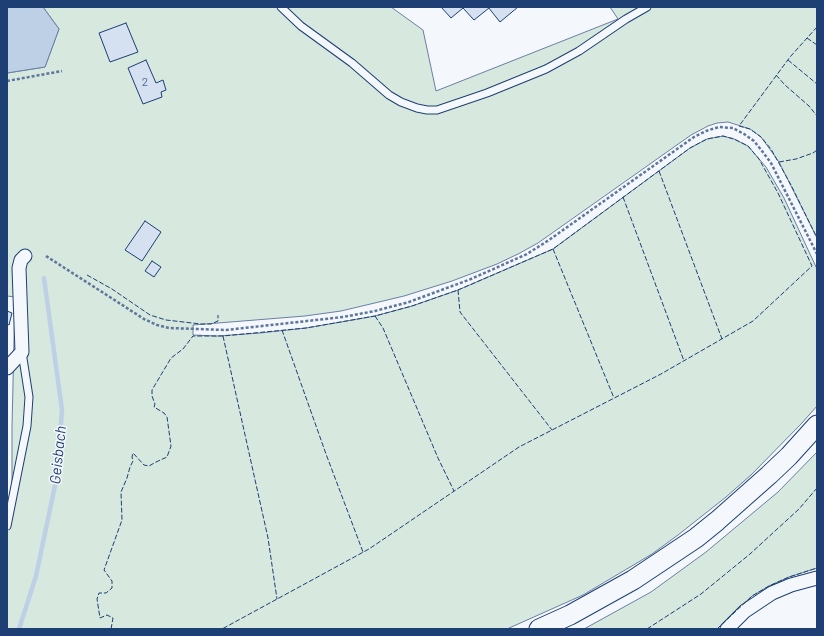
<!DOCTYPE html>
<html>
<head>
<meta charset="utf-8">
<style>
  body { margin:0 }
  #map { position:relative; width:824px; height:636px; overflow:hidden; background:#f4f7fb; font-family:Barlow,sans-serif }
  canvas { display:block }
  .frame { position:absolute; inset:0; border:8px solid #1d3f73; pointer-events:none }
</style>
</head>
<body>
<div id="map">
<canvas width="824" height="636"></canvas>
<div class="frame"></div>
</div>
<script>
const ctx = document.querySelector('canvas').getContext('2d');
ctx.lineJoin = 'round';
function fillPath(path, color) {
  ctx.fillStyle = color;
  ctx.fill(path, 'evenodd');
}
function toPath(rows) {
  const path = new Path2D();
  for (const r of rows) {
    path.moveTo(r[0], r[1]);
    for (let i = 2; i < r.length; i += 2) path.lineTo(r[i], r[i + 1]);
  }
  return path;
}
function stroke(path, color, width, dash) {
  ctx.strokeStyle = color;
  ctx.lineWidth = width;
  ctx.lineCap = dash ? 'butt' : 'round';
  ctx.setLineDash(dash || []);
  ctx.stroke(path);
}
function write(font, color, halo, rows, align = 'center') {
  ctx.font = font + ' Barlow,sans-serif';
  ctx.lineWidth = 3;
  ctx.setLineDash([]);
  ctx.textBaseline = 'middle';
  ctx.strokeStyle = halo;
  ctx.fillStyle = color;
  for (const [text, x, y, turn = 0] of rows) {
    ctx.save();
    ctx.translate(x, y);
    ctx.rotate((+turn || 0) * Math.PI / 180);
    ctx.textAlign = isNaN(turn) ? turn : align;
    if (halo) ctx.strokeText(text, 0, 0);
    ctx.fillText(text, 0, 0);
    ctx.restore();
  }
}
const green = toPath([
  [43,7,391,7,423,30,436,91,618,19,610,7,817,7,817,238,779,162,761,137,750,129,728,122,717,123,708,126,691,135,538,243,518,254,497,264,452,281,404,296,341,311,305,316,193,325,193,335,217,336,260,333,306,328,341,322,375,316,412,306,458,290,553,249,690,148,707,139,723,136,734,139,748,146,766,167,784,198,817,269,817,406,801,424,751,475,726,497,678,535,652,554,583,595,507,629,7,629,7,532,12,500,12,427,15,297,7,296,7,73,45,67,59,29,43,7],
  [817,452,817,568,789,577,769,586,752,596,717,629,584,629,651,592,706,552,778,492,817,452]
]);
const water = toPath([
  [7,7,43,7,59,29,45,67,7,73,7,7]
]);
const stream = toPath([
  [19,629,36,576,57,476,62,410,44,278]
]);
const building = toPath([
  [441,7,488,7,489,8,474,20,463,8,451,18,441,7],
  [488,7,518,7,500,22,488,7],
  [126,23,138,52,110,62,99,33,126,23],
  [146,60,156,83,163,80,166,90,161,92,162,97,143,104,128,68,146,60],
  [145,221,161,232,142,261,125,250,145,221],
  [152,261,161,267,154,277,145,271,152,261],
  [7,311,12,313,9,325,7,324,7,311]
]);
const path = toPath([
  [7,81,62,71],
  [46,256,144,319,157,325,169,328,226,330,343,317,375,311,409,302,471,279,527,254,549,240,694,137,706,131,719,127,733,128,744,134,754,141,762,151,771,163,817,254]
]);
const lane = toPath([
  [281,7,301,26,352,63,389,95,401,102,417,108,427,110,437,110,487,93,546,69,579,51,626,19,647,7],
  [7,526,27,426,29,397,22,352]
]);
const street = toPath([
  [7,368,22,352,19,268,21,260,25,256],
  [727,629,745,611,772,593,791,585,817,578]
]);
const secondary = toPath([
  [539,629,570,615,633,580,696,538,717,521,769,475,789,456,817,425]
]);
const fence = toPath([
  [817,27,790,57,739,126,750,129,761,137,771,149,791,185,817,238],
  [807,38,817,45],
  [788,60,817,84],
  [776,75,785,85,809,106,817,116],
  [779,162,796,159,813,153,817,150],
  [659,171,722,339],
  [623,197,684,361],
  [553,249,614,398],
  [87,275,112,289,150,315,166,320,201,324,211,324,218,321,218,315],
  [458,290,460,312,552,430],
  [375,316,383,328,438,458,454,491],
  [282,330,326,454,363,552],
  [223,336,268,538,277,599],
  [111,629,113,618,107,615,100,618,97,599,99,593,106,593,112,588,112,581,104,570,122,520,121,492,127,478,130,467,133,461,132,457,133,453,144,465,149,466,156,462,167,457,171,446,167,417,164,413,154,407,155,404,152,396,152,390,171,358,183,349,193,336,223,336,306,328,375,316,412,306,458,290,553,249,690,148,707,139,723,136,734,139,748,146,759,159,778,193,812,266,753,321,661,374,519,447,369,549,222,629],
  [647,629,701,594,750,554,799,509,817,488],
  [717,629,752,596,769,586,789,577,817,568]
]);
const numberNames = [
  ["2",145,82]
];
const waterNames = [
  ["Geisbach",58,455,-84]
];
fillPath(green, '#d7e8df');
stroke(green, '#687fa3', 1);
fillPath(water, '#bed0e5');
stroke(water, '#687fa3', 1);
stroke(stream, '#bed0e5', 4.5);
fillPath(building, '#d5e0f0');
stroke(building, '#1d3f73', 1);
stroke(lane, '#1d3f73', 9);
stroke(street, '#1d3f73', 15);
stroke(secondary, '#1d3f73', 21);
stroke(path, '#5e769c', 2.5, [3, 2]);
stroke(lane, '#f4f7fb', 7);
stroke(street, '#f4f7fb', 13);
stroke(secondary, '#f4f7fb', 19);
stroke(fence, '#1d3f73', 1, [5, 2]);
write('12px', '#4b6792', null, numberNames);
write('italic 15px', '#1d3f73', '#f4f7fb', waterNames);
</script>
</body>
</html>
